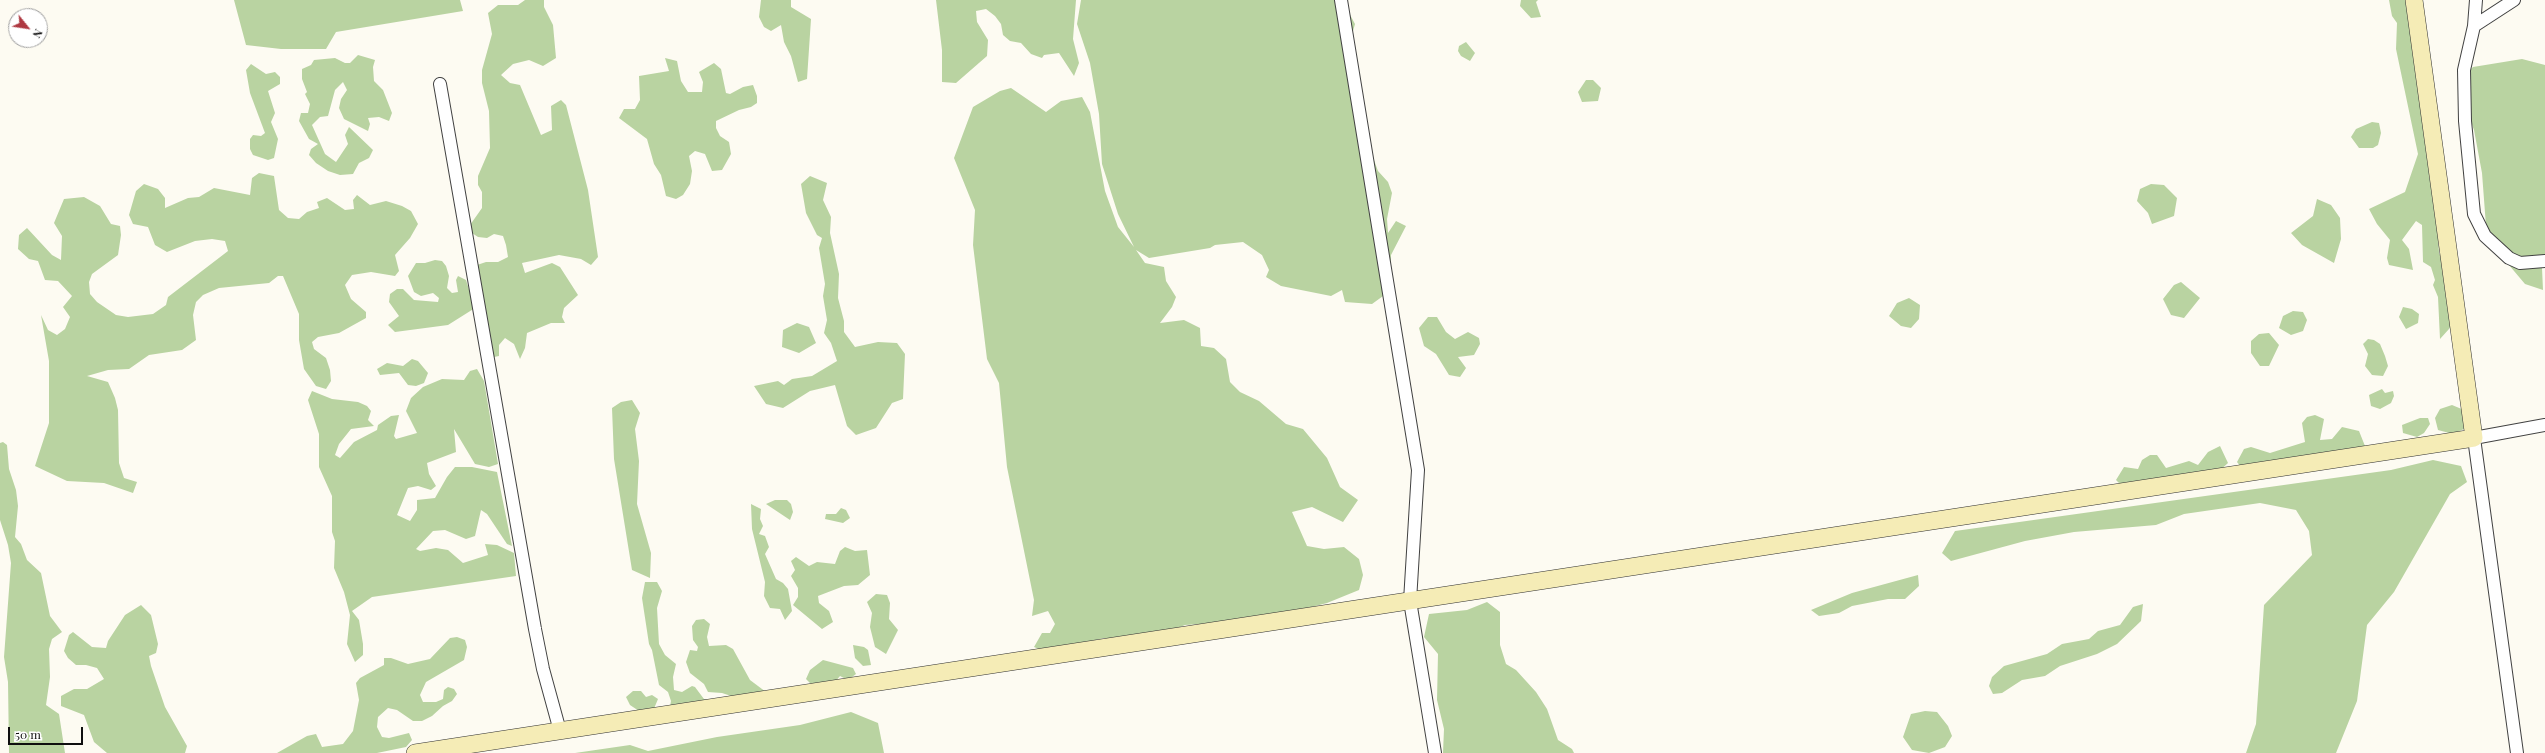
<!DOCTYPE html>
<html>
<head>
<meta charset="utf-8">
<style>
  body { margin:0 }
  #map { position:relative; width:2545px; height:753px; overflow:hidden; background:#fdfbf2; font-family:"Playfair Display",serif }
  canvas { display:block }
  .north { position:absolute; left:8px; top:8px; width:40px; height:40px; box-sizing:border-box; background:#fff; border:1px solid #9f9f9f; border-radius:50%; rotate:120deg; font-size:11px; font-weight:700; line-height:16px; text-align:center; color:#0f0f0f }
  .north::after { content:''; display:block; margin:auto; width:14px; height:18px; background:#ae3841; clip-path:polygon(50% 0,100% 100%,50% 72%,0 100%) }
  .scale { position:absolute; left:8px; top:727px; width:75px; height:18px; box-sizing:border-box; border:2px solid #0f0f0f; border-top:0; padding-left:5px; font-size:12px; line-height:14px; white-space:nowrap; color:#0f0f0f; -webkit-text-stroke:3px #fff; paint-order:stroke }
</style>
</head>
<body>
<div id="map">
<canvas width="2545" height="753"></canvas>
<div class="north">N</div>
<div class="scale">50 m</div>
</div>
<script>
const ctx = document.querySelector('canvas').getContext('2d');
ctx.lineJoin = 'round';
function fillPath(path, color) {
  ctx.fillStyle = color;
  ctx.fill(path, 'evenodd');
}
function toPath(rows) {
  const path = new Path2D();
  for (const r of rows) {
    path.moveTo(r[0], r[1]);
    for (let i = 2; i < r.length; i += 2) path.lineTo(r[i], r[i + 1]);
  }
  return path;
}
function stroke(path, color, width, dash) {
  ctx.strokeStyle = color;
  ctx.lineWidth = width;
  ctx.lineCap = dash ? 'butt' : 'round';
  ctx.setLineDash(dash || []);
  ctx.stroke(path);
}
const forest = toPath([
  [234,0,460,0,463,11,336,32,326,49,281,49,246,45],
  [525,0,544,0,544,7,553,25,556,58,543,66,529,60,513,64,501,75,510,83,520,85,541,135,552,130,551,106,561,100,566,105,588,190,598,257,591,265,581,259,559,255,522,263,525,273,552,263,560,267,578,295,564,308,562,317,565,323,551,323,527,333,525,348,520,359,514,344,505,338,499,345,499,356,494,357,484,337,474,266,486,262,498,262,508,257,506,245,503,236,494,234,487,238,478,237,472,233,470,225,482,208,482,192,478,185,478,176,490,148,489,111,482,83,482,70,492,34,488,13,498,5,518,5],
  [761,0,791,0,791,7,811,19,807,79,798,82,791,56,784,42,781,25,771,31,764,27,759,17],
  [936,0,1076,0,1073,39,1079,63,1074,76,1059,53,1044,55,1042,58,1031,54,1021,43,1010,41,1003,35,1001,24,995,16,986,9,976,11,977,22,988,40,987,56,956,83,942,82,942,50],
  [1081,0,1342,0,1355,24,1351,38,1364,133,1378,171,1388,182,1392,193,1387,219,1388,233,1396,221,1406,226,1391,255,1390,291,1372,304,1345,302,1342,290,1331,296,1281,286,1266,277,1269,270,1262,255,1243,242,1215,245,1210,248,1149,258,1136,250,1145,263,1164,267,1166,281,1176,297,1172,307,1160,323,1184,320,1200,328,1201,346,1214,348,1226,359,1230,382,1240,392,1259,401,1286,424,1303,429,1327,458,1340,487,1358,500,1343,522,1312,507,1292,512,1307,546,1324,549,1344,547,1359,559,1363,575,1359,590,1327,603,1288,613,1230,622,1185,625,1167,632,1122,642,1104,638,1046,652,1034,647,1042,633,1050,633,1055,624,1048,611,1032,616,1034,600,1007,467,999,383,987,359,973,245,975,210,954,158,973,107,1000,91,1011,88,1046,112,1061,101,1082,97,1090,112,1105,191,1118,227,1134,247,1118,214,1102,164,1099,114,1090,63,1077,24],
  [1521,0,1538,0,1536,2,1541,17,1531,18,1520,6],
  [2389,0,2411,0,2430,181,2435,188,2439,253,2448,271,2455,317,2449,329,2440,339,2438,297,2433,285,2435,280,2431,267,2423,262,2422,225,2416,221,2402,240,2409,249,2413,270,2389,265,2387,258,2390,240,2377,224,2369,209,2405,192,2418,154,2396,49,2397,23,2392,16],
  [1466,42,1475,53,1470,61,1461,56,1458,51,1459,46],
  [358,55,375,60,373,67,374,81,383,90,392,113,389,121,379,117,368,118,370,124,368,131,344,119,339,108,341,99,347,90,343,82,335,90,328,116,320,117,312,125,325,154,336,162,348,144,345,135,349,127,373,150,369,158,359,163,353,174,340,175,328,171,316,163,309,155,311,149,318,144,309,139,299,121,301,113,308,113,310,104,305,94,307,92,302,79,302,69,311,65,314,60,335,58,345,63,350,63],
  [665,58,677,61,681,81,688,92,702,92,703,82,699,72,714,63,721,69,726,93,730,94,743,87,753,85,757,96,757,103,751,107,739,110,716,121,716,128,720,136,729,142,731,154,722,170,712,171,705,154,695,151,689,156,692,171,690,184,683,195,676,199,666,196,661,175,654,164,647,139,619,118,624,109,635,109,640,100,639,76,669,71],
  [2522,59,2545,65,2545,268,2542,268,2543,290,2525,284,2487,239,2482,173,2474,130,2465,105,2462,78,2473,67],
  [251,64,266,74,275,72,280,77,280,84,268,91,275,113,271,122,278,139,274,158,268,160,253,155,250,149,250,139,253,135,261,136,265,133,250,93,246,70],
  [1586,80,1593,80,1601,88,1598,101,1582,102,1578,92],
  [2372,122,2379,123,2381,133,2378,145,2373,148,2359,148,2351,137,2356,129],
  [259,173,274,176,279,210,288,218,299,219,307,212,319,208,317,202,327,198,345,210,354,209,353,200,357,195,370,205,386,201,402,206,411,211,418,224,410,238,395,255,399,271,395,276,371,272,352,275,345,285,351,299,366,312,366,318,339,333,318,337,312,342,314,349,326,358,330,370,331,381,326,389,316,386,304,369,299,340,299,314,283,276,278,276,269,283,219,288,203,295,196,302,193,315,196,340,182,350,149,355,129,369,108,370,87,376,108,382,115,398,118,410,119,463,124,478,137,482,133,493,104,483,67,481,35,466,49,423,49,361,41,315,48,330,57,335,65,329,70,317,63,307,72,296,58,281,45,280,38,261,29,259,18,249,19,235,27,228,52,255,61,260,62,236,54,223,64,199,84,197,100,206,111,224,120,226,121,235,118,255,92,274,89,282,90,294,97,302,116,315,128,317,153,314,166,305,168,297,228,251,225,241,212,239,195,241,167,252,155,245,148,227,133,224,129,215,136,191,144,184,158,189,165,198,165,208,188,198,199,197,214,188,250,195,252,178],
  [810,176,827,183,823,200,831,217,830,233,839,274,838,298,844,321,844,332,855,347,878,342,897,343,905,354,903,399,892,403,876,428,856,435,847,426,835,385,810,391,783,408,766,404,754,386,778,381,784,385,792,379,812,376,837,361,831,343,824,333,827,320,823,296,825,284,819,248,822,238,817,235,806,213,801,184],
  [2151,184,2164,185,2177,198,2174,216,2152,224,2148,213,2137,201,2140,189],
  [2317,199,2331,205,2340,218,2341,239,2334,263,2302,245,2291,233,2313,216],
  [435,260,442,261,446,266,449,276,447,288,452,293,458,292,456,280,458,276,466,280,475,308,448,325,395,332,388,325,399,316,389,302,390,294,397,289,403,289,414,300,438,302,439,298,433,293,421,296,414,292,408,276,416,263,425,263],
  [2181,282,2200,298,2184,318,2171,315,2163,299,2174,285],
  [1909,298,1920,305,1919,319,1911,328,1901,326,1889,316,1897,303],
  [2403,307,2412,309,2419,314,2418,323,2406,329,2399,317],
  [2293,311,2303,312,2307,320,2303,331,2291,335,2279,328,2283,316],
  [1428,317,1437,317,1446,332,1455,339,1468,332,1479,338,1480,344,1474,355,1458,357,1466,368,1460,377,1449,375,1436,354,1424,346,1419,328],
  [797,323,809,327,816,343,799,353,782,347,783,330],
  [2269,333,2279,345,2269,366,2260,366,2251,353,2251,341,2259,334],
  [2368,339,2374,340,2380,344,2385,356,2388,366,2383,376,2372,375,2365,366,2368,354,2363,344],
  [412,359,418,361,428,373,424,383,416,386,408,385,399,373,380,375,377,369,387,363,403,366],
  [477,369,484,381,498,464,489,467,475,464,454,429,456,452,427,463,429,474,436,486,431,490,418,486,408,488,397,515,410,521,417,510,417,500,435,498,447,477,455,467,472,467,497,472,512,546,507,544,487,514,481,510,475,536,466,539,445,530,433,531,416,549,420,551,436,548,448,550,463,563,488,555,485,544,497,545,514,553,516,576,372,597,352,611,359,620,363,644,363,655,355,662,347,644,350,615,344,592,334,568,335,541,332,532,332,496,319,467,319,434,308,400,312,391,332,399,358,402,367,406,371,411,368,420,374,426,351,429,339,444,335,455,340,458,354,442,377,430,378,425,391,416,399,415,394,436,396,439,417,433,406,411,411,398,423,387,442,379,464,380,470,371],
  [2382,389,2385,393,2393,391,2394,396,2391,403,2380,409,2371,406,2369,395],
  [632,400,640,413,635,429,639,461,637,504,651,553,650,578,632,570,614,459,612,408,621,402],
  [2452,405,2464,410,2466,422,2464,429,2453,434,2438,430,2435,418,2440,409],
  [2315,415,2324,419,2320,440,2332,439,2342,427,2359,431,2365,446,2241,467,2237,462,2244,449,2251,447,2270,453,2305,442,2302,423,2307,417],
  [2420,418,2428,418,2430,424,2424,433,2417,437,2403,433,2402,425],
  [3,442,7,445,9,469,16,490,18,506,15,537,21,544,27,560,41,573,50,616,62,632,52,639,49,649,50,677,46,705,59,714,65,753,9,753,8,682,4,657,11,563,8,545,0,520,0,443],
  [2220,446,2228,463,2215,475,2122,486,2116,480,2124,467,2138,469,2142,460,2150,455,2157,455,2166,468,2189,461,2198,465,2208,452],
  [2433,460,2461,466,2467,482,2450,494,2394,592,2367,625,2357,701,2336,753,2246,753,2256,724,2264,605,2312,555,2309,531,2296,510,2260,503,2184,514,2156,525,2074,532,2025,541,1951,561,1942,553,1955,531,2391,470],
  [775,500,787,500,791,504,793,512,790,520,766,504],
  [751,504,761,509,760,519,763,526,759,534,765,536,769,547,765,554,776,579,783,583,788,589,792,611,785,620,780,609,770,608,764,596,765,582,752,529],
  [841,508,846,510,850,518,843,523,825,519,826,514,836,514],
  [845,547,855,551,867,550,870,575,858,585,844,586,818,596,819,603,829,611,833,622,822,629,793,605,798,597,798,588,791,576,795,570,791,561,796,557,809,566,817,562,835,564,840,551],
  [1918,575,1919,586,1905,599,1888,599,1852,606,1839,613,1819,616,1811,610,1852,593],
  [645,582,657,582,662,591,657,608,659,644,665,655,676,664,673,677,674,690,682,692,692,686,695,687,704,699,715,702,670,707,671,701,668,692,659,685,652,650,649,644,642,598],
  [876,594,887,595,890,603,889,619,898,630,886,654,875,647,870,627,872,613,867,602],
  [1487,602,1500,612,1500,645,1506,664,1516,670,1536,692,1547,709,1558,740,1572,749,1574,753,1443,753,1444,729,1437,700,1438,654,1424,637,1429,614,1467,610],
  [2143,604,2141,621,2117,644,2097,654,2060,666,2045,676,2022,680,2002,693,1993,694,1989,686,1992,677,2004,666,2047,654,2062,644,2089,639,2098,631,2120,625,2133,607],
  [141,605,151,615,158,644,156,653,149,656,151,666,165,707,187,746,185,753,107,753,94,742,84,715,61,706,61,696,74,689,87,689,104,679,97,668,86,665,76,665,68,658,64,651,69,635,73,632,92,647,106,648,108,641,125,615],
  [704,619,710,624,707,637,709,646,726,645,733,649,750,680,766,692,763,705,748,711,743,700,722,693,708,692,704,684,690,673,686,662,690,650,697,651,698,647,693,640,692,626,696,620],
  [457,637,465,640,467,647,464,660,426,682,420,695,423,702,436,702,443,699,444,690,448,687,454,689,457,694,452,701,443,706,432,716,422,721,413,721,397,710,388,708,378,717,377,727,382,737,389,738,409,733,412,740,406,747,377,753,277,753,307,736,316,734,322,747,343,744,353,731,359,700,356,683,360,678,384,665,384,658,391,658,408,664,430,659,450,638],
  [853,645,864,647,868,650,871,665,863,666,855,658],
  [823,660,853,668,856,674,848,680,840,676,835,682,812,685,806,679,810,670],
  [633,691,641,691,646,697,652,695,658,699,653,711,639,711,630,705,626,697],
  [1925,711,1937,712,1948,726,1952,736,1945,747,1929,753,1912,750,1903,737,1911,714],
  [851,712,878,723,884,753,575,753,630,745,648,751,717,737,800,725]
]);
const street = toPath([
  [1341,0,1418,470,1410,601,1435,753],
  [2476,0,2474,26,2464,70,2465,121,2474,214,2485,236,2509,258,2520,263,2545,261],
  [2474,26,2514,0],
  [440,84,535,629,543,669,560,731],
  [2517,753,2474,438,2545,425]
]);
const secondary = toPath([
  [415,753,2474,438,2414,0]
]);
fillPath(forest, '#b9d3a1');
stroke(street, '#424242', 14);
stroke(secondary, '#313131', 18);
stroke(street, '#fff', 12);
stroke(secondary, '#f5ecb6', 17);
</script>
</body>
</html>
